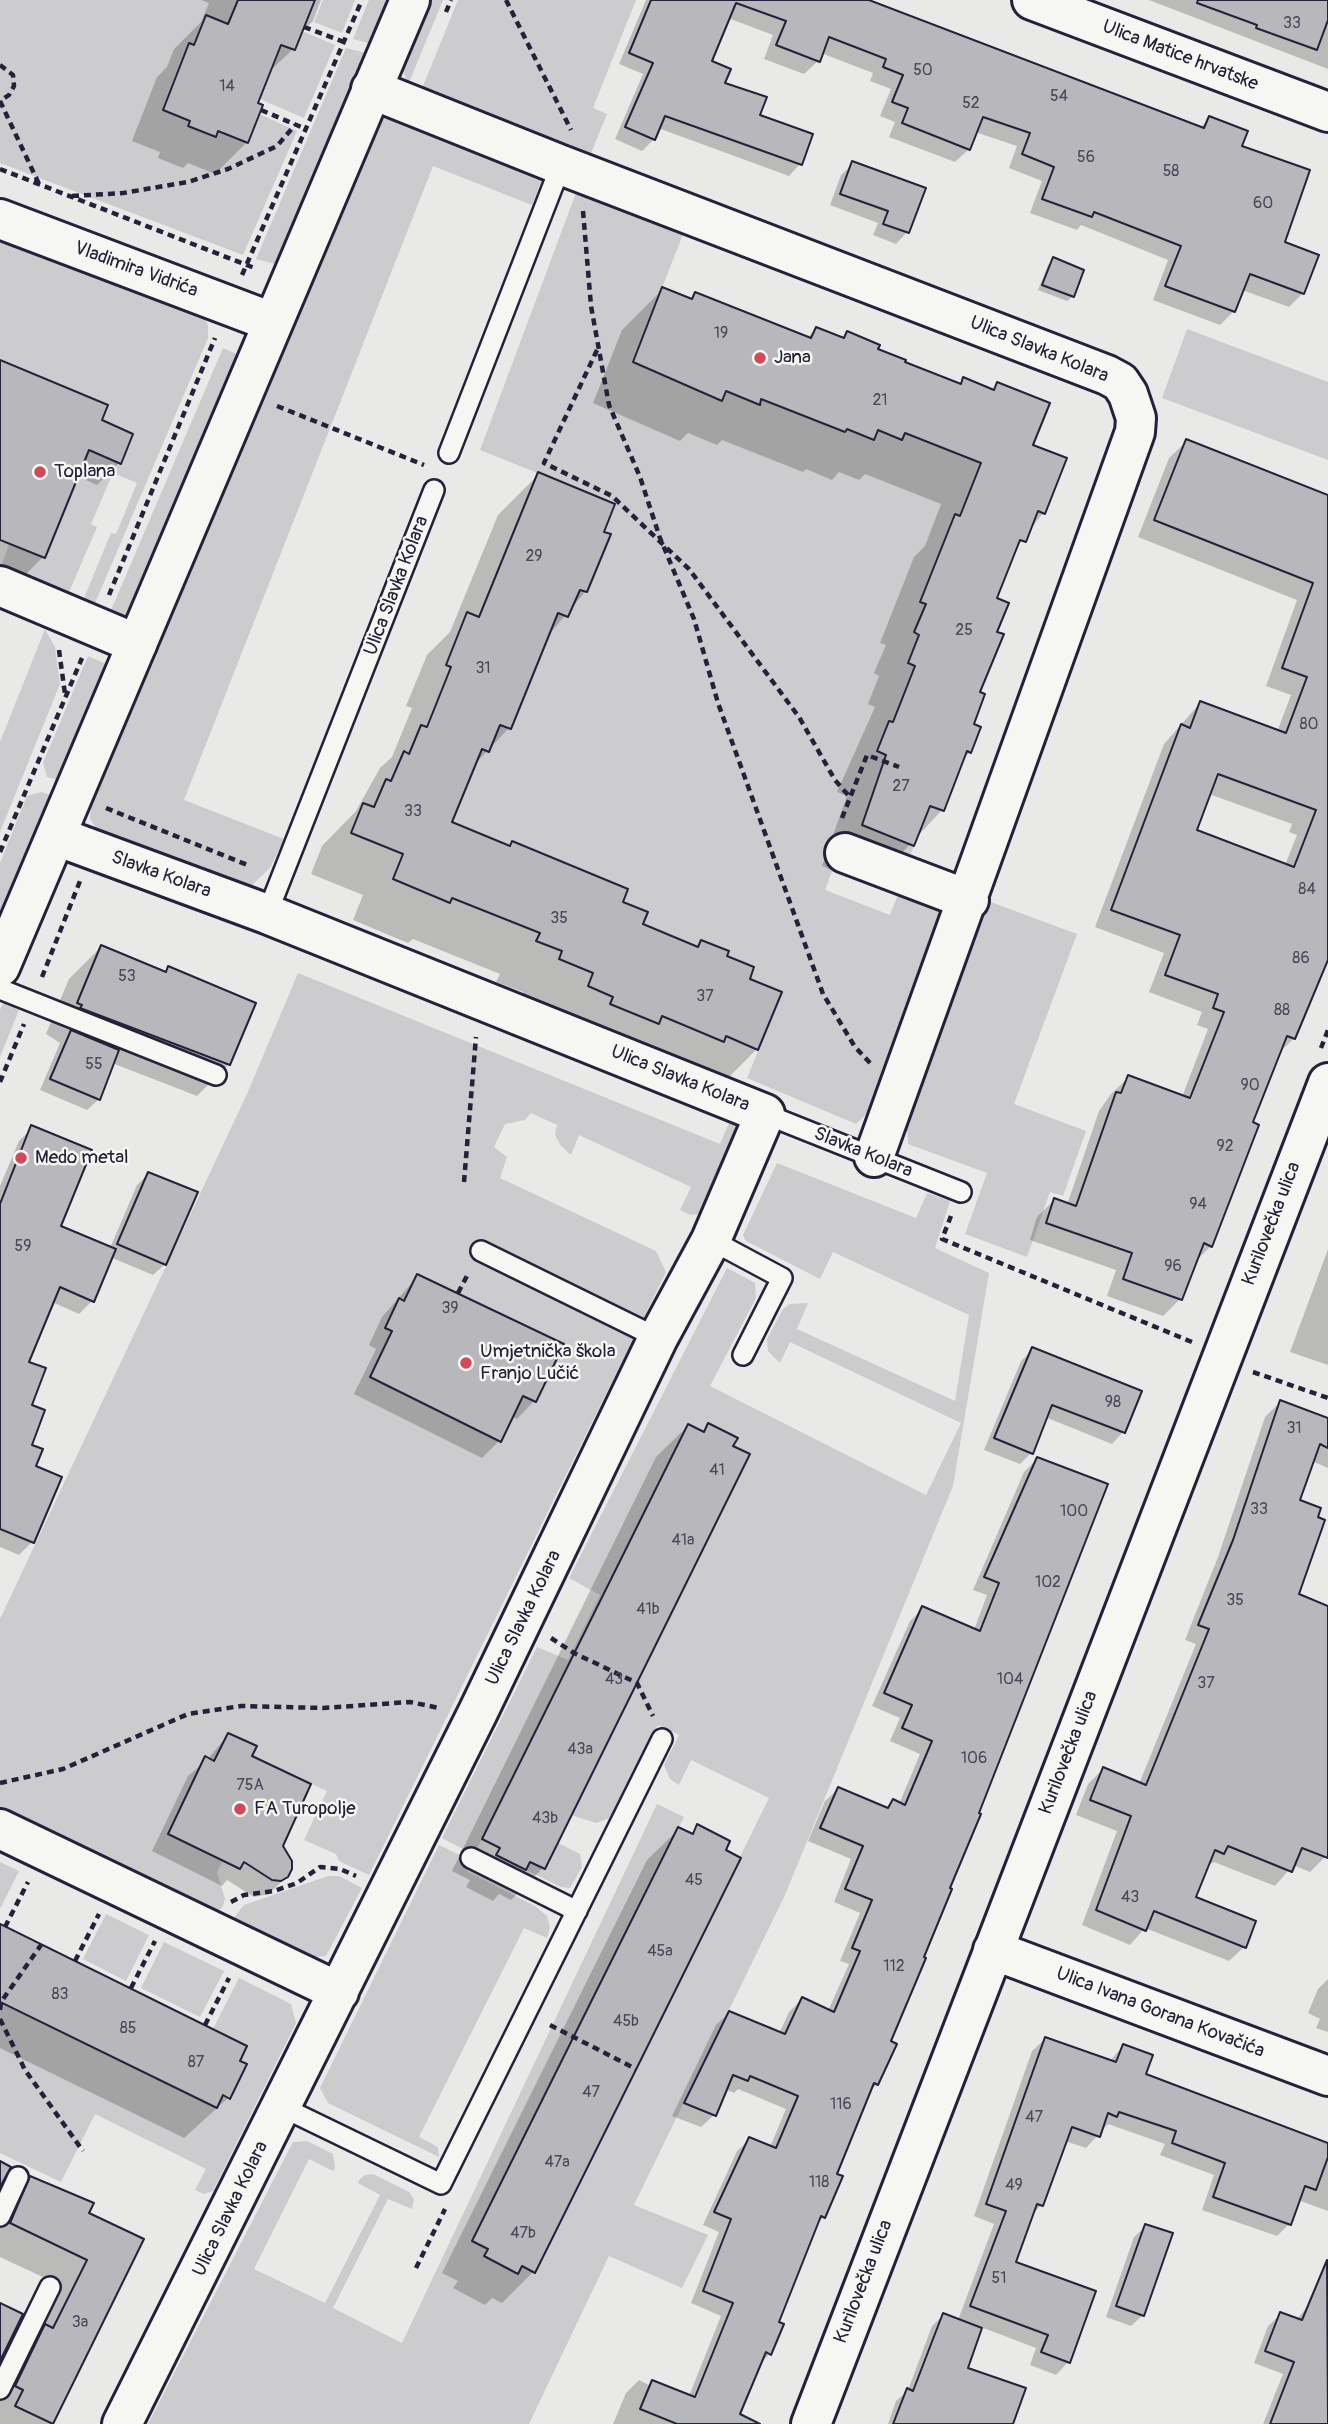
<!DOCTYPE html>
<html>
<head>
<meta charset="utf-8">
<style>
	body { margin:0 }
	canvas { display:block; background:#e9e9e7 }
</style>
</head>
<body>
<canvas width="1328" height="2424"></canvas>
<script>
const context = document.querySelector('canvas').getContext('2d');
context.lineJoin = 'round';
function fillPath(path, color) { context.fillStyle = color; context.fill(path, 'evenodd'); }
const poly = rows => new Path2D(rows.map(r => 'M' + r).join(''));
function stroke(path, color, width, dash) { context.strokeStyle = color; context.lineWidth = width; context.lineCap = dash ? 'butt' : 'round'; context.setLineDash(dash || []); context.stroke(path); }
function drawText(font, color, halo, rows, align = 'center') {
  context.font = font + ' Pangolin,sans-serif'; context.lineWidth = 5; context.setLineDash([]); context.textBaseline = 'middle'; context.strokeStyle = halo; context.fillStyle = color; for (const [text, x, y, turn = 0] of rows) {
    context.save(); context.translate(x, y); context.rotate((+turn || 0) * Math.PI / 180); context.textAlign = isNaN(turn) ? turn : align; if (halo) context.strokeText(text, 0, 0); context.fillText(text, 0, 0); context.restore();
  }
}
fillPath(poly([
	[0,0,238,0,228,24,205,16,194,45,188,44,163,109,190,121,189,126,216,137,218,131,248,143,259,114,297,131,243,255,0,163],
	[323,0,355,0,342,33,314,22],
	[369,0,389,0,371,44,353,39],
	[430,0,443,0,408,85,403,71,404,61],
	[458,0,636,0,593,108,607,114,588,161,419,96],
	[302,31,335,45,304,118,260,99,269,75,272,41],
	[346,48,366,53,275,264,256,259],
	[391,115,546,169,532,205,433,166,184,800,284,839,270,868,250,887,99,833,90,819,91,799,378,120],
	[580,182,687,224,633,362,681,381,701,371,694,389,722,400,726,391,759,404,761,399,845,432,847,429,877,430,901,440,905,433,967,457,996,450,960,516,954,515,920,601,943,611,920,618,914,632,919,635,908,663,920,668,893,722,889,721,877,751,902,760,881,768,875,784,914,846,908,861,845,837,825,890,890,915,901,887,953,907,880,1101,856,1124,747,1078,782,992,750,979,754,967,641,930,648,912,623,902,628,889,455,824,453,828,447,804,458,808,482,749,489,752,500,725,511,729,558,613,568,617,580,590,587,592,610,535,604,532,615,504,480,450],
	[0,237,196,315,206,320,208,326,208,338,93,608,82,603,111,533,116,534,137,483,113,473,91,524,97,527,67,597,0,570,9,544,45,558,108,405,0,360],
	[1187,329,1328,382,1328,460,1162,398],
	[223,348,239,355,124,622,109,615],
	[45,629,55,647,60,684,0,832,0,742],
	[88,656,106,664,58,780,47,777,43,763],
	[41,792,51,795,0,917,0,863,27,796],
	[980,898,1077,934,1014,1104,1086,1131,1063,1196,1050,1192,1027,1257,965,1234,987,1173,908,1144,906,1111],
	[298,973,720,1144,732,1116,742,1129,699,1214,690,1215,680,1210,691,1187,579,1135,571,1155,561,1146,555,1135,557,1125,531,1113,525,1120,505,1124,494,1147,507,1157,500,1178,656,1251,666,1272,369,1875,339,1861,336,1854,304,1840,327,1791,252,1756,256,1746,228,1733,214,1761,205,1757,168,1833,222,1862,217,1872,225,1899,222,1908,215,1912,0,1808,0,1619,247,1094],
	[4,1001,19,1010,0,1057,0,1010],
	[777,1163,916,1218,927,1193,950,1201,935,1248,989,1273,953,1486,785,1895,634,2205,708,2235,682,2288,609,2256,529,2424,148,2424,293,2142,307,2141,333,2154,335,2168,333,2171,309,2159,254,2269,325,2303,380,2195,358,2183,359,2180,365,2175,373,2174,409,2192,414,2200,412,2209,388,2199,333,2308,402,2343,657,1804,684,1817,472,2240,488,2249,484,2257,518,2274,522,2266,535,2272,769,1798,691,1760,679,1785,670,1779,664,1765,679,1735,658,1725,610,1818,596,1823,571,1815,750,1455,733,1446,737,1437,709,1424,704,1432,688,1424,474,1855,442,1838,537,1647,568,1660,600,1595,569,1578,727,1268,755,1283,756,1298,710,1386,926,1495,961,1423,790,1342,780,1363,768,1351,767,1339,783,1309,790,1304,808,1303,797,1329,955,1401,969,1315,833,1252,820,1279,746,1241,743,1235],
	[558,1843,580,1854,582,1867,570,1888,561,1887,526,1870,530,1862,545,1869],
	[439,1845,472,1861,467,1871,535,1906,547,1916,550,1927,547,1938,524,1928,419,2137,438,2147,439,2157,328,2103,320,2088],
	[0,1862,19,1871,0,1909],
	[328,1876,339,1876,362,1888,326,1956,304,1958,232,1920,244,1905],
	[106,1914,149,1935,126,1981,83,1959],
	[164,1942,224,1971,200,2017,141,1988],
	[239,1978,291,2004,296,2023,213,2191,204,2194,195,2190,206,2169,95,2114,61,2182,0,2153,0,2002,223,2095,247,2064,240,2061,247,2046,213,2029]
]), '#ccccce');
fillPath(poly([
	[201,0,321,0,313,21,299,35,293,49,267,74,247,142,215,174,188,163,183,168,158,158,160,152,132,141,157,77,167,67,174,49,201,22,209,3],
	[646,0,864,0,1200,128,1210,118,1240,147,1303,293,1289,307,1242,290,1234,311,1220,325,1153,300,1168,260,1081,225,1077,230,1030,213,1042,181,1009,168,1017,146,975,132,969,149,955,162,889,137,895,122,880,116,891,89,870,81,873,73,821,53,818,61,804,74,764,59,773,35,728,18,710,62,723,84,758,116,811,135,800,164,789,176,658,128,654,139,642,151,615,139,643,74,619,64],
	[1149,0,1328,0,1328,69],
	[853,164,907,232,896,244,873,235,878,223,830,205,841,175],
	[1053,259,1073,296,1067,301,1038,290,1048,265],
	[663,289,690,300,695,294,807,338,816,329,842,339,847,333,902,363,958,385,964,379,991,390,997,384,1031,446,1043,513,1013,552,995,599,995,633,971,725,979,728,970,752,962,760,942,810,871,886,822,866,847,796,837,792,875,707,868,704,879,676,874,673,886,645,880,643,914,557,925,546,941,504,865,474,859,480,839,472,832,480,806,469,803,472,722,440,717,445,688,433,680,441,593,403,622,330],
	[0,362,99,421,119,463,97,485,77,476,43,557,21,579,0,571],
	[1187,441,1328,497,1328,950,1294,1038,1278,1054,1250,1123,1211,1246,1195,1262,1180,1299,1163,1316,1107,1296,1116,1270,1030,1240,1037,1217,1054,1200,1067,1205,1099,1111,1111,1094,1129,1077,1182,1097,1208,1029,1197,1025,1202,1012,1149,992,1164,953,1095,927,1164,744,1200,703,1277,732,1291,695,1266,686,1297,600,1138,537,1169,458],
	[1209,794,1292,824,1289,832,1297,835,1285,865,1195,831],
	[539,474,601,533,585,592,547,637,509,728,474,765,450,823,509,847,513,843,620,902,641,925,696,948,701,942,725,957,747,980,757,1049,716,1090,519,1000,523,992,496,982,500,974,413,939,408,943,353,920,363,895,311,874,322,846,356,811,380,768,392,757,412,708,406,706,427,655,450,632,498,515],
	[101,947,164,973,169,968,229,1064,197,1096,112,1063,99,1099,87,1110,40,1090,60,1043,46,1034,69,979],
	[32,1128,59,1227,110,1248,137,1185,148,1174,165,1264,153,1275,110,1257,92,1301,79,1314,52,1302,27,1363,32,1542,19,1555,0,1547,0,1186,19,1141],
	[1328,1249,1328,1365,1290,1352],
	[418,1276,561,1345,534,1401,517,1419,511,1416,499,1441,482,1458,354,1394,376,1349,369,1345,382,1317],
	[1033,1349,1123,1432,1112,1444,1045,1417,1031,1453,1020,1464,984,1450,1021,1361],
	[1280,1402,1328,1420,1328,1468,1312,1461,1297,1502,1297,1595,1328,1608,1328,1849,1325,1857,1310,1872,1293,1865,1275,1886,1214,1862,1206,1867,1194,1898,1244,1947,1229,1961,1145,1928,1130,1945,1082,1925,1117,1831,1076,1815,1088,1784,1103,1769,1139,1784,1196,1644,1185,1640,1218,1557,1265,1417],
	[688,1426,702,1432,709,1426,731,1447,748,1455,543,1868,511,1900,499,1894,493,1901,466,1887,470,1880,452,1871,656,1457],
	[1037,1459,877,2084,869,2092,835,2175,824,2217,816,2224,777,2323,770,2354,758,2365,736,2418,740,2424,613,2424,626,2393,639,2380,649,2385,652,2382,689,2396,721,2316,691,2303,719,2232,703,2225,737,2151,750,2139,770,2147,786,2109,738,2089,734,2093,725,2089,714,2115,701,2127,672,2116,716,2025,729,2013,779,2034,789,2012,802,1999,828,2011,849,1964,840,1961,860,1913,834,1902,851,1859,808,1841,825,1801,838,1789,885,1809,893,1801,899,1804,920,1754,890,1741,900,1718,872,1706,910,1621,923,1608,974,1630,987,1595,973,1590,1024,1472],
	[228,1735,281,1846,287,1876,269,1894,254,1897,227,1880,222,1886,152,1851,188,1776,207,1760],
	[698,1827,533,2272,502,2303,492,2298,485,2305,453,2288,458,2281,442,2273,647,1860,679,1829,690,1834],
	[0,1926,237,2061,228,2098,184,2138,0,2048],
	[1328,1979,1328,2032,1316,2028,1320,2019,1308,2013,1318,1989],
	[1045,2039,1109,2062,1123,2046,1144,2075,1328,2146,1328,2211,1298,2200,1289,2224,1277,2236,1202,2210,1214,2175,1160,2155,1165,2144,1108,2124,1086,2148,1065,2141,1041,2205,1031,2216,1013,2263,1068,2362,1056,2375,1030,2365,1036,2348,981,2327,965,2369,1011,2424,888,2424,896,2401,908,2390,932,2326,943,2315,958,2320,994,2224,974,2216,1032,2051],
	[31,2178,87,2214,142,2240,51,2424,0,2424,0,2392,19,2353,39,2333,62,2286,0,2257,0,2214,4,2204],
	[1146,2226,1143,2315,1131,2326,1106,2317,1134,2237],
	[1310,2304,1328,2311,1328,2424,1263,2424,1283,2374,1254,2363,1268,2326,1281,2314,1296,2320]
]), '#0003');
const building = poly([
	[238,0,315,0,295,50,281,45,258,103,263,105,248,143,218,131,216,137,188,126,190,121,163,110,189,43,194,45,206,15,228,24,238,0],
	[651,0,869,0,1204,128,1209,116,1248,131,1242,146,1310,170,1285,242,1319,255,1304,294,1250,274,1235,312,1165,286,1181,246,1094,212,1092,217,1042,199,1054,167,1022,154,1030,133,983,117,970,150,902,123,908,108,892,102,903,75,883,67,886,59,829,37,820,62,776,45,786,21,736,3,712,61,731,69,725,83,767,97,760,115,813,134,802,165,665,116,655,140,625,127,653,63,629,53,651,0],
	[1198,0,1328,0,1328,20,1317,50,1256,28,1257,25,1197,3,1198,0],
	[852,161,926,188,909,233,883,224,888,211,840,194,852,161],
	[1053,257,1084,270,1074,297,1042,285,1053,257],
	[662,287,692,299,695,292,811,338,816,327,844,338,847,331,880,345,878,349,906,360,905,362,961,384,963,377,994,390,997,382,1050,403,1033,445,1067,458,1045,514,1038,511,1026,542,1020,540,997,598,1009,603,997,632,1004,634,980,692,985,694,974,724,981,727,971,753,967,751,944,811,930,806,914,846,862,825,886,755,877,751,889,721,893,722,915,666,908,663,919,635,914,632,926,604,920,602,955,514,960,516,981,463,905,433,902,440,878,430,874,440,847,429,845,432,761,399,760,405,726,391,722,401,633,362,662,287],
	[0,360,108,405,102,420,133,434,121,464,89,450,45,558,0,540,0,360],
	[1186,439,1328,495,1328,960,1295,1039,1287,1036,1253,1122,1259,1125,1212,1247,1204,1243,1182,1300,1123,1279,1132,1253,1046,1223,1054,1198,1076,1206,1116,1092,1121,1093,1128,1075,1190,1098,1224,1012,1213,1008,1218,994,1165,975,1180,935,1111,910,1181,724,1190,728,1200,701,1286,733,1307,677,1282,668,1313,583,1154,520,1186,439],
	[1218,774,1316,810,1294,867,1197,830,1218,774],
	[538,472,615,504,604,532,611,534,587,592,580,590,568,617,558,613,511,729,500,725,489,752,482,749,452,822,510,846,512,841,628,889,623,902,648,912,643,924,698,947,701,940,729,951,727,956,754,967,750,979,782,992,758,1050,726,1036,724,1042,662,1016,659,1024,610,1004,613,997,588,986,593,973,559,959,562,951,536,941,540,933,452,898,450,903,393,879,403,854,351,833,363,803,374,807,386,779,391,781,404,751,409,754,421,725,427,727,451,667,446,665,467,612,479,617,538,472],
	[101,945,166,972,168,966,256,1003,230,1065,80,1008,82,1005,77,1003,101,945],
	[71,1030,119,1050,100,1100,50,1079,71,1030],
	[31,1125,92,1150,61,1226,116,1249,94,1302,60,1287,29,1362,46,1368,32,1405,45,1410,32,1445,43,1449,36,1466,62,1477,34,1543,0,1529,0,1204,31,1125],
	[148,1172,198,1192,166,1265,117,1244,148,1172],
	[417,1274,564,1344,536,1402,523,1396,501,1442,370,1377,392,1331,385,1328,399,1298,404,1301,417,1274],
	[1032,1347,1142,1391,1125,1433,1052,1405,1033,1454,994,1438,1032,1347],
	[1280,1400,1328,1418,1328,1448,1320,1444,1300,1500,1321,1508,1318,1517,1325,1520,1299,1594,1328,1606,1328,1858,1302,1848,1292,1872,1228,1846,1224,1854,1215,1850,1196,1897,1256,1921,1246,1948,1154,1911,1146,1931,1096,1910,1131,1816,1090,1800,1103,1767,1146,1785,1209,1629,1198,1625,1233,1540,1280,1400],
	[708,1423,738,1438,733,1446,750,1454,545,1869,530,1862,526,1870,496,1855,500,1848,482,1839,688,1424,704,1432,708,1423],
	[1037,1457,1108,1484,979,1813,981,1814,950,1888,952,1889,924,1957,926,1958,891,2041,897,2044,878,2085,874,2083,837,2174,843,2176,825,2218,821,2216,779,2322,784,2324,771,2355,766,2352,740,2414,760,2424,677,2424,640,2409,652,2380,695,2397,733,2303,703,2291,731,2219,714,2212,749,2137,776,2148,798,2096,750,2076,748,2081,733,2075,716,2116,684,2103,729,2011,785,2034,802,1997,834,2012,860,1951,852,1948,872,1900,845,1889,863,1846,820,1828,838,1787,888,1808,893,1799,905,1805,932,1741,902,1728,912,1705,884,1693,922,1606,980,1631,999,1583,984,1577,1037,1457],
	[228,1733,257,1746,252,1756,311,1784,283,1846,292,1861,292,1869,288,1877,281,1881,272,1880,244,1862,240,1869,168,1834,205,1756,214,1761,228,1733],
	[697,1824,730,1841,726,1850,741,1858,535,2273,522,2266,518,2274,484,2256,488,2249,472,2241,678,1827,693,1834,697,1824],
	[0,1924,247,2046,240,2061,247,2064,230,2099,223,2095,217,2108,0,2002,0,1924],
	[1045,2037,1116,2062,1123,2044,1153,2055,1146,2074,1328,2143,1328,2157,1316,2190,1305,2186,1291,2225,1213,2197,1225,2163,1172,2143,1176,2131,1119,2112,1117,2117,1108,2113,1100,2137,1072,2127,1043,2206,1037,2204,1016,2262,1096,2291,1070,2363,1041,2352,1048,2335,970,2306,1006,2211,986,2204,1045,2037],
	[0,2161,11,2167,0,2187,0,2161],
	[30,2176,94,2203,89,2213,144,2239,53,2424,15,2406,23,2390,15,2386,45,2324,53,2328,87,2260,10,2223,30,2176],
	[1145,2224,1173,2233,1144,2316,1116,2306,1145,2224],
	[1327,2260,1328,2424,1270,2424,1294,2362,1265,2351,1280,2312,1302,2320,1327,2260],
	[0,2303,23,2314,0,2361,0,2303],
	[943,2313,982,2328,968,2368,1026,2388,1013,2424,893,2424,907,2388,913,2391,943,2313]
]);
fillPath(building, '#b8b8bc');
stroke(building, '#22223b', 2);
const service = poly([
	[449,453,561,165],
	[267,914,434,490],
	[0,989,216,1075],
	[765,1114,961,1192],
	[711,1240,782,1278,743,1355],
	[481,1251,658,1338],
	[471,1858,577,1911],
	[282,2107,441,2184,662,1739],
	[0,2216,18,2177],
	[0,2389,50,2287]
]);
const minor = poly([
	[371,89,561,165,1107,375,1120,382,1128,394,1136,418,1135,432,874,1157],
	[0,219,272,322],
	[0,586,137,644],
	[56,836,267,914,765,1114,711,1240,658,1338,478,1712,122,2424],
	[845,853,969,900],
	[0,1829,339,1992],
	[993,1950,1328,2076],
	[811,2424,1328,1083]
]);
const secondary = poly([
	[1032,0,1328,112],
	[0,967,410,0]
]);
stroke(service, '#22223b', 24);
stroke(minor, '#22223b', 44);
stroke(secondary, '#22223b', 44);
stroke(poly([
	[506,0,571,130],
	[446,12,451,0],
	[304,27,344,42],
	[0,65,13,75,14,86,9,95,0,101],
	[0,101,39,184],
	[261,110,306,129],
	[0,169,257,269],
	[72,196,123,193,188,182,228,169,277,146,295,125],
	[583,211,591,306,609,405,640,477,660,538,694,619,718,703,823,994,855,1047,871,1064],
	[242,275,362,0],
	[597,350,544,463,612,496,689,569,799,717,835,780,850,797],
	[277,406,424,465],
	[109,595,215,338],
	[59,650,65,694],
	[106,808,250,866],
	[842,818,867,755,899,767],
	[0,852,82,658],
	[42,977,80,881],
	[1321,1048,1328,1030],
	[0,1082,24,1024],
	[464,1182,476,1037],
	[951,1216,942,1239,1192,1342],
	[458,1293,469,1272],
	[1253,1372,1328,1398],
	[551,1638,574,1653,637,1683,653,1716],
	[0,1783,63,1769,188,1714,241,1706,323,1708,410,1702,439,1708],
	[231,1902,244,1895,274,1891,297,1883,320,1867,340,1869,356,1876],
	[5,1927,28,1882],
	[75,1961,99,1914],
	[131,1988,155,1941],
	[0,2010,1,2002,41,1945],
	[0,2019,25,2070,83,2151],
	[205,2025,229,1978],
	[550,2025,636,2069],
	[416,2268,445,2209]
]), '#22223b', 4.5, [7, 5]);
stroke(service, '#f6f6f2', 19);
stroke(minor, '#f6f6f2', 38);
stroke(secondary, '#f6f6f2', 38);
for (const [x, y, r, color] of [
	[760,358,7,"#d1495b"],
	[40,472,7,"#d1495b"],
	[21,1158,7,"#d1495b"],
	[466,1363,7,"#d1495b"],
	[240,1809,7,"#d1495b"]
]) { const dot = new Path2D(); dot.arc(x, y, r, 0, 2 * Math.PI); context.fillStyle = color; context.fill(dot); stroke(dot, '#f6f6f2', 2.5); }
drawText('16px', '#48485b', null, [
	["33",1292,24],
	["50",923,71],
	["14",227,87],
	["54",1059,97],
	["52",971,104],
	["56",1086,158],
	["58",1171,172],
	["60",1263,204],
	["19",721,334],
	["21",880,401],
	["29",534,557],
	["25",964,631],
	["31",483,669],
	["80",1309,725],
	["27",901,787],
	["33",413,812],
	["84",1307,890],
	["35",559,919],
	["86",1301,959],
	["53",127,977],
	["37",705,997],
	["88",1282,1011],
	["55",94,1065],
	["90",1250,1086],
	["92",1225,1147],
	["94",1198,1205],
	["59",23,1247],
	["96",1173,1267],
	["39",450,1309],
	["98",1113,1403],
	["31",1294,1429],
	["41",717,1471],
	["33",1259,1510],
	["100",1074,1512],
	["41a",683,1541],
	["102",1048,1583],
	["35",1235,1601],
	["41b",648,1610],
	["43",614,1680],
	["104",1010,1680],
	["37",1206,1684],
	["43a",580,1750],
	["106",974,1759],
	["75A",250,1786],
	["43b",545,1819],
	["45",694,1881],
	["43",1130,1898],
	["45a",660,1952],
	["112",894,1967],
	["83",60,1995],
	["45b",626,2022],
	["85",128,2029],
	["87",196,2063],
	["47",591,2093],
	["116",841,2105],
	["47",1034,2118],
	["47a",557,2163],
	["118",819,2183],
	["49",1014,2186],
	["47b",523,2234],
	["51",999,2279],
	["3a",80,2323]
]);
drawText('19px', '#22223b', '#f6f6f2', [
	["Ulica Matice hrvatske",1180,56,21],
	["Vladimira Vidrića",136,270,20],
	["Ulica Slavka Kolara",1039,350,22],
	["Ulica Slavka Kolara",397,586,-69],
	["Slavka Kolara",161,875,20],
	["Ulica Slavka Kolara",680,1079,22],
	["Slavka Kolara",863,1153,22],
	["Kurilovečka ulica",1272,1224,-69],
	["Ulica Slavka Kolara",524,1618,-64],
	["Kurilovečka ulica",1069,1753,-69],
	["Ulica Ivana Gorana Kovačića",1160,2013,21],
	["Ulica Slavka Kolara",231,2209,-64],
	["Kurilovečka ulica",864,2282,-69]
]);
drawText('19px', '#22223b', '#f6f6f2', [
	["Jana",774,358],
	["Toplana",54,472],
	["Medo metal",35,1158],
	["Umjetnička škola",480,1352],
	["Franjo Lučić",480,1374],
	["FA Turopolje",254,1809]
], 'left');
</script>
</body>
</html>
